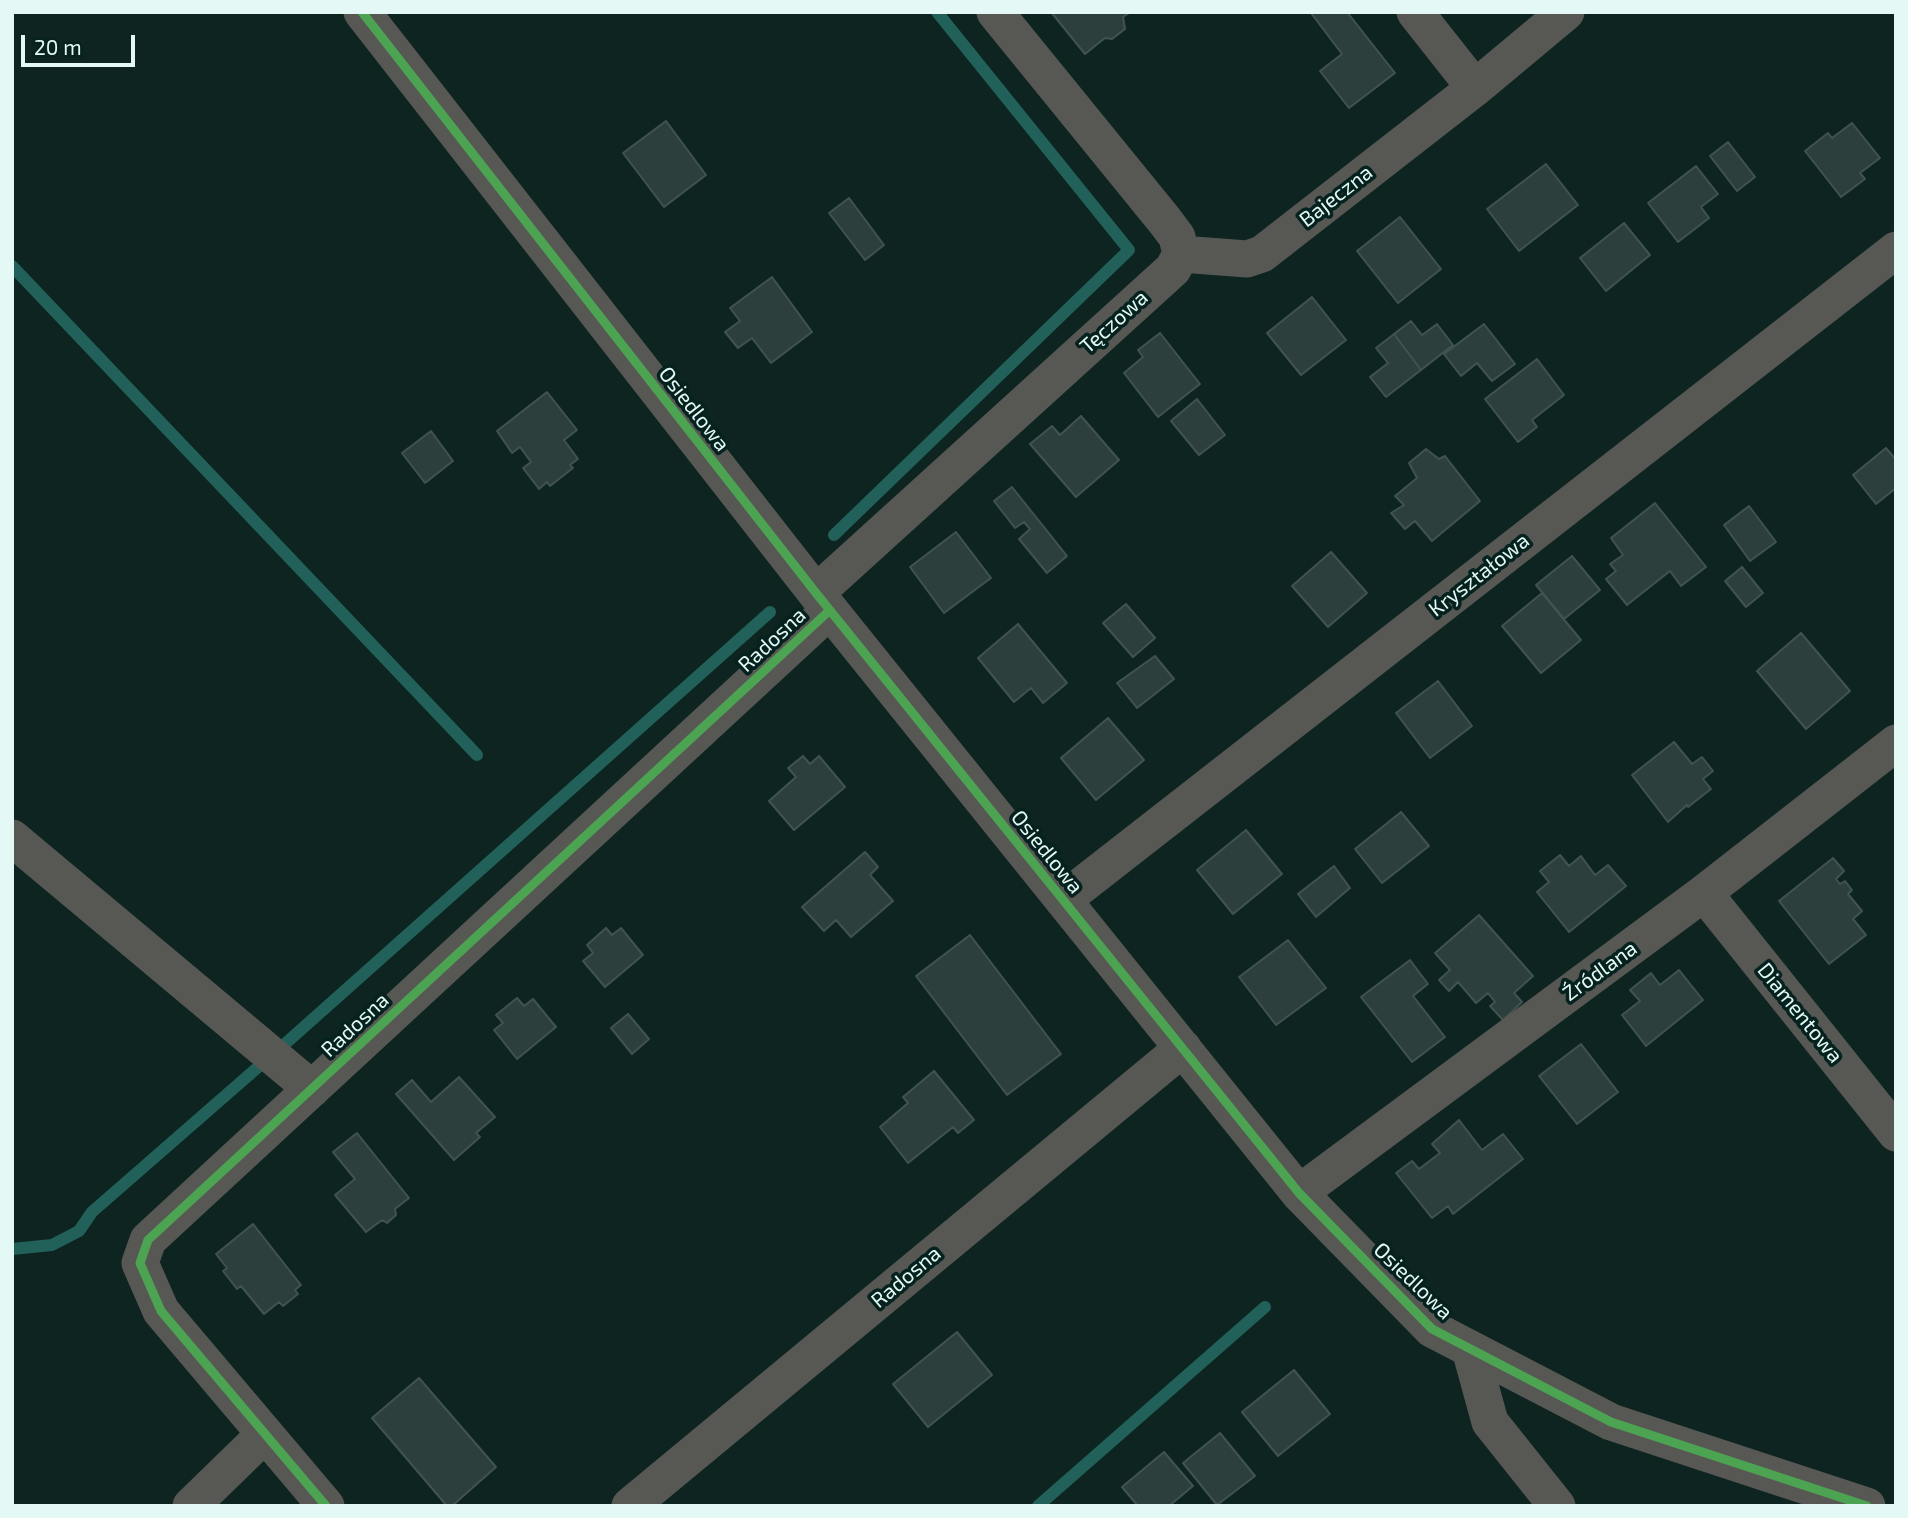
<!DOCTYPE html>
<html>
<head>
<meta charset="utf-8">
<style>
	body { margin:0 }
	#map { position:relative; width:1908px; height:1518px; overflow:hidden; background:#0d2421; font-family:"Exo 2",sans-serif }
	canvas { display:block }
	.frame { position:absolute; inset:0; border:14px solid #e4f9f5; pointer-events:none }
	.scale { position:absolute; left:21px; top:35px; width:114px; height:32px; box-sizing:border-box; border:4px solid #e4f9f5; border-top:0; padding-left:9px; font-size:21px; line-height:24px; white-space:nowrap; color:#e4f9f5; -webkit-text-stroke:5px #05221f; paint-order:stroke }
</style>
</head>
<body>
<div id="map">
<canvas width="1908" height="1518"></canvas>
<div class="frame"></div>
<div class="scale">20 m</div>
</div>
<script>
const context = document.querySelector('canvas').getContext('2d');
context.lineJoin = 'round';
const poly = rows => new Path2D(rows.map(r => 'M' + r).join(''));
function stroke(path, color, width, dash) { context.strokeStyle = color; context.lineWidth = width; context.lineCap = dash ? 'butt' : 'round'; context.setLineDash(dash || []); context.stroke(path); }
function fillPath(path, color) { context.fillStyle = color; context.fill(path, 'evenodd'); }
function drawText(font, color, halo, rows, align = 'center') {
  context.font = font + ' "Exo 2",sans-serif'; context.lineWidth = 7; context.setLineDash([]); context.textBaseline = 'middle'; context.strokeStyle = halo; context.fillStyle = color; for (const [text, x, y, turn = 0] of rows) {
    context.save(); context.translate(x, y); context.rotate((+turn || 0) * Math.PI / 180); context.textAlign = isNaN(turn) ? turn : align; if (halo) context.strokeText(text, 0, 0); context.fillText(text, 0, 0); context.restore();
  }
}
stroke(poly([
	[12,266,477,755],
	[834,535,1129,250,937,12],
	[286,1043,770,612],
	[12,1249,52,1245,79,1231,92,1212,257,1068],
	[1038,1506,1265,1307]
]), '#226159', 12);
const building = poly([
	[1051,12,1128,12,1129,13,1123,17,1125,29,1112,39,1105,38,1085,54,1051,12],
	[1347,12,1395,73,1349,108,1320,71,1342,54,1311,13,1347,12],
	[666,121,706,175,664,207,623,153,666,121],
	[1852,123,1880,158,1860,173,1865,179,1841,197,1805,151,1828,133,1832,138,1852,123],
	[1728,142,1755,177,1737,191,1710,156,1728,142],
	[1546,164,1578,205,1519,251,1487,209,1546,164],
	[1696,166,1718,194,1701,207,1709,218,1678,242,1648,203,1696,166],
	[849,198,884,245,865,260,829,213,849,198],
	[1400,217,1441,269,1398,303,1357,251,1400,217],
	[1624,223,1650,255,1606,291,1580,258,1624,223],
	[772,277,812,332,771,363,752,338,738,348,725,332,740,321,730,308,772,277],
	[1312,297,1346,340,1301,375,1267,333,1312,297],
	[1411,321,1422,335,1437,324,1453,345,1421,370,1394,334,1411,321],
	[1484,324,1515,364,1492,381,1477,363,1461,376,1444,354,1484,324],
	[1160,333,1200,384,1158,417,1124,373,1143,357,1138,350,1160,333],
	[1394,334,1421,370,1386,397,1370,377,1388,363,1376,348,1394,334],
	[1537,359,1564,395,1532,420,1537,427,1518,442,1485,399,1537,359],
	[547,392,577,430,564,440,578,459,570,465,573,468,550,486,547,482,539,489,523,468,531,462,520,447,512,453,497,431,547,392],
	[1197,399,1225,435,1199,455,1171,421,1197,399],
	[1081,416,1119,460,1076,497,1030,444,1052,426,1060,435,1081,416],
	[431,431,453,461,425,483,402,453,431,431],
	[1886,448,1896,460,1896,488,1876,504,1853,475,1886,448],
	[1426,449,1439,459,1445,456,1480,501,1432,541,1415,521,1405,529,1391,513,1404,505,1395,496,1417,478,1409,463,1426,449],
	[1012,487,1067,556,1047,573,1019,539,1030,529,1024,522,1015,528,994,501,1012,487],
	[1655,503,1706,567,1681,586,1670,571,1627,605,1606,579,1616,571,1610,564,1623,555,1611,538,1655,503],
	[1749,506,1776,542,1750,561,1724,525,1749,506],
	[956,532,991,578,944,613,910,567,956,532],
	[1331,552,1367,593,1328,627,1292,586,1331,552],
	[1572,556,1600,590,1564,619,1536,585,1572,556],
	[1742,567,1763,593,1746,607,1725,581,1742,567],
	[1542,593,1581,640,1541,673,1502,626,1542,593],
	[1126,604,1155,638,1133,657,1103,623,1126,604],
	[1018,624,1067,683,1043,703,1031,688,1014,702,978,658,1018,624],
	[1801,633,1850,691,1806,729,1757,671,1801,633],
	[1155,656,1174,679,1137,708,1117,683,1155,656],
	[1438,681,1472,726,1430,758,1396,713,1438,681],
	[1108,718,1144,760,1096,800,1061,758,1108,718],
	[1674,742,1692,764,1702,757,1713,771,1703,779,1711,789,1688,807,1687,805,1668,822,1632,775,1674,742],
	[803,756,810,764,819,756,845,787,794,830,769,801,796,777,788,768,803,756],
	[1401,812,1429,846,1382,883,1355,849,1401,812],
	[1246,830,1282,874,1233,914,1197,870,1246,830],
	[865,852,878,867,870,875,893,901,851,937,836,920,824,931,802,907,865,852],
	[1560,855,1569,866,1581,856,1595,875,1608,865,1626,886,1569,932,1537,892,1549,882,1540,871,1560,855],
	[1833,858,1844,871,1836,879,1840,884,1845,881,1852,890,1848,894,1862,911,1853,919,1866,935,1829,964,1779,901,1833,858],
	[1334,866,1350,888,1316,917,1298,894,1334,866],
	[1479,915,1533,976,1514,993,1522,1002,1503,1020,1490,1006,1495,1002,1488,993,1476,1003,1458,982,1449,991,1439,980,1450,970,1435,953,1479,915],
	[606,928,612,935,621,928,643,955,605,987,583,961,593,953,587,945,606,928],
	[970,935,1061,1054,1007,1095,916,976,970,935],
	[1288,940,1326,988,1276,1025,1239,977,1288,940],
	[1410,960,1428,984,1413,996,1445,1037,1412,1062,1361,997,1410,960],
	[1679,970,1703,1000,1646,1046,1622,1015,1640,1001,1630,990,1651,973,1660,985,1679,970],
	[517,998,524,1006,533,999,556,1027,517,1059,494,1030,503,1023,496,1015,517,998],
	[628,1014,649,1039,632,1054,611,1028,628,1014],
	[1581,1044,1618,1092,1577,1124,1539,1076,1581,1044],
	[934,1071,974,1120,958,1133,953,1127,908,1163,880,1127,908,1103,903,1097,934,1071],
	[459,1077,495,1117,476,1133,480,1137,454,1160,396,1094,412,1080,431,1102,459,1077],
	[1459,1120,1482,1150,1503,1134,1523,1159,1453,1214,1448,1206,1432,1218,1396,1173,1412,1161,1419,1169,1440,1153,1432,1144,1459,1120],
	[357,1133,409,1198,395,1209,396,1215,387,1223,382,1220,366,1232,335,1195,355,1179,333,1152,357,1133],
	[253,1224,301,1285,295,1290,298,1294,283,1306,279,1302,264,1314,241,1286,237,1289,223,1271,227,1268,216,1254,253,1224],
	[957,1332,992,1375,928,1427,893,1384,957,1332],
	[1294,1370,1330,1414,1278,1456,1242,1412,1294,1370],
	[419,1378,496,1467,452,1506,447,1506,372,1418,419,1378],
	[1220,1433,1255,1476,1217,1505,1183,1463,1220,1433],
	[1164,1452,1193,1486,1169,1506,1138,1506,1122,1487,1164,1452]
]);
fillPath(building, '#2d3f3d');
stroke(building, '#415350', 2);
stroke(poly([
	[362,12,816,593,1299,1193,1432,1329,1611,1422,1867,1506],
	[1415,12,1475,88],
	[1181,254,1247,259,1262,254,1475,88,1566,12],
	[816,593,1173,269,1181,254,1177,237,1165,221,995,12],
	[12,838,312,1089],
	[1704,893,1896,1133],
	[1063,900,1896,250],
	[1299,1193,1704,893,1896,743],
	[1470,1349,1490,1422,1557,1506],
	[191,1506,265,1434],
	[326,1506,161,1311,140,1263,148,1240,830,610],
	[630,1506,1183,1048]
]), '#575754', 37);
stroke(poly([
	[362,12,816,593,1299,1193,1432,1329,1611,1422,1867,1506],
	[326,1506,161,1311,140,1263,148,1240,830,610]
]), '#4ca352', 9);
drawText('21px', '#e4f9f5', '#05221f', [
	["Bajeczna",1336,196,-38],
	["Tęczowa",1114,322,-42],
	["Osiedlowa",694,409,52],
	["Kryształowa",1479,575,-38],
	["Radosna",772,640,-43],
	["Osiedlowa",1047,852,51],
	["Źródlana",1600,971,-36],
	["Diamentowa",1800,1013,51],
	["Radosna",355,1025,-43],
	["Radosna",906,1277,-40],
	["Osiedlowa",1413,1281,44]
]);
</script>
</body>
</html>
